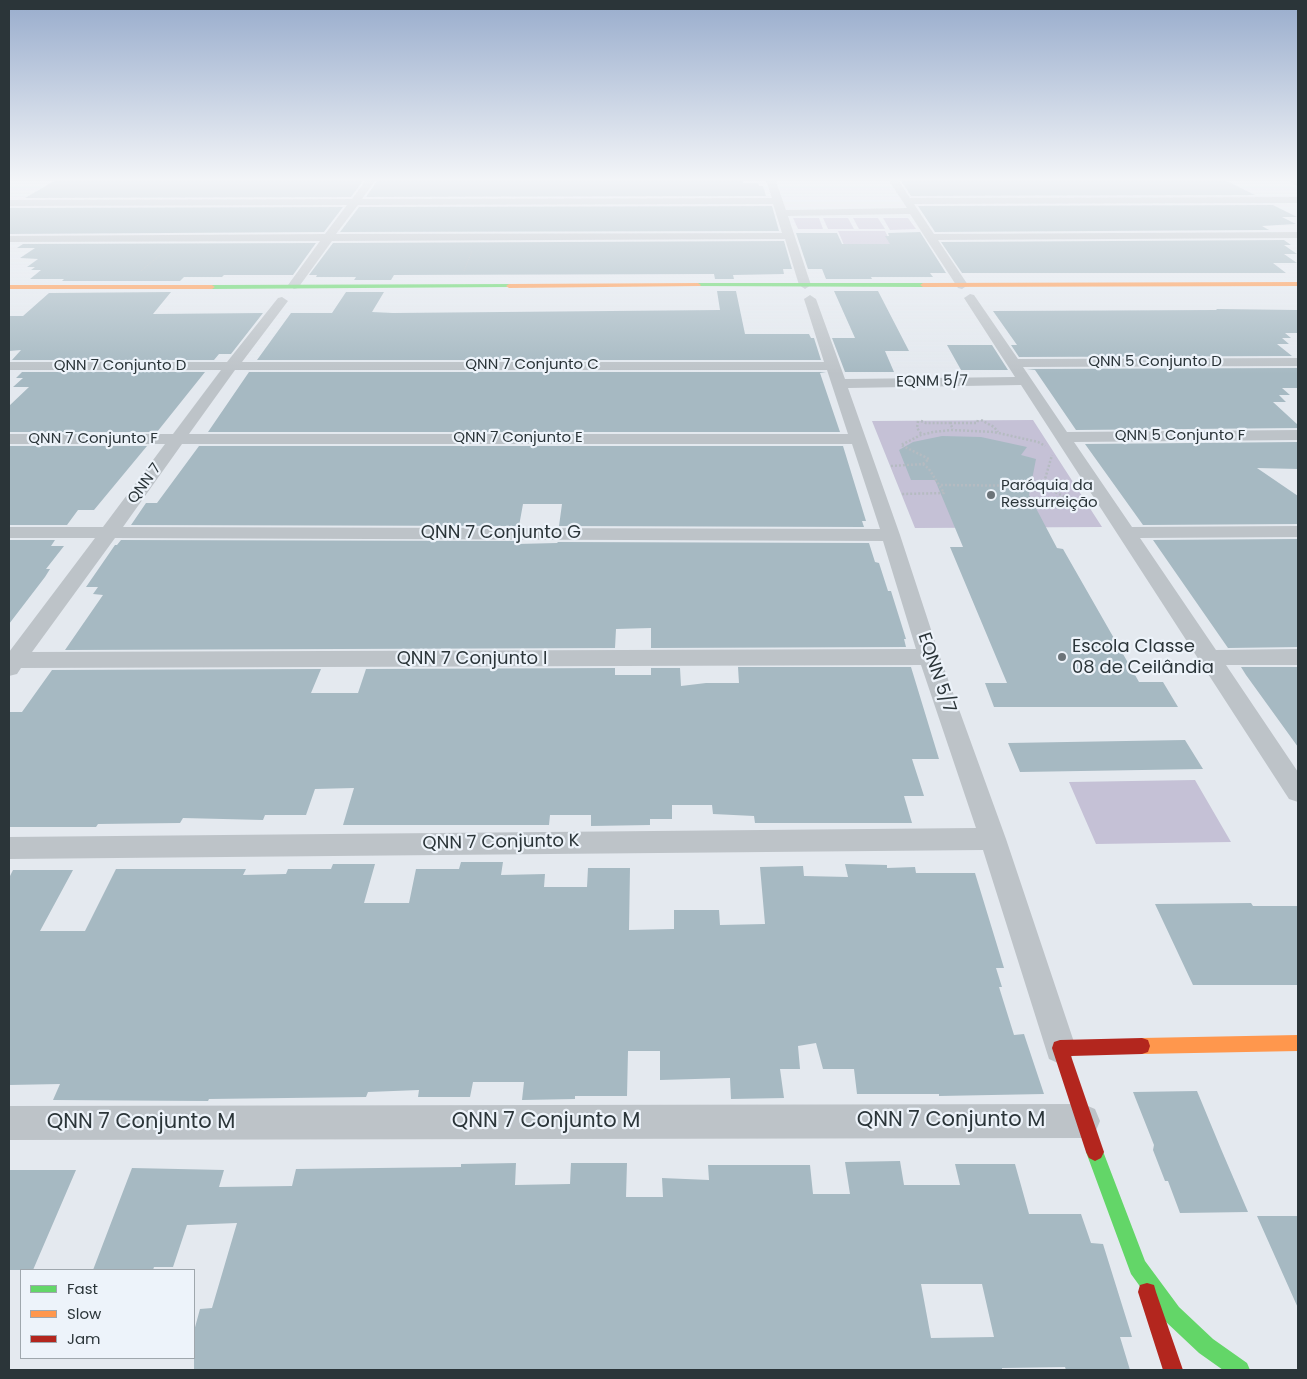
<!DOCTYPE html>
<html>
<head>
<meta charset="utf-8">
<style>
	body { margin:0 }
	#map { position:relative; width:1307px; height:1379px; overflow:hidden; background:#e4e9ef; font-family:Poppins,sans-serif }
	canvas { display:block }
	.frame { position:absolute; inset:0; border:10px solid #2b3539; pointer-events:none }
	.legend { position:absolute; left:20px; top:1269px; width:175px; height:90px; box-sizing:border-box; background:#edf3fa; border:1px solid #9fa7ad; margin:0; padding:6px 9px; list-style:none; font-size:15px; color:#2b3539 }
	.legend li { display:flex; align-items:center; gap:10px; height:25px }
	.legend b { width:25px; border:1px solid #9fa7ad }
</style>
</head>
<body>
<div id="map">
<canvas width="1307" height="1379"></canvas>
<div class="frame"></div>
<ul class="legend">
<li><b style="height:6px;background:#63d668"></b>Fast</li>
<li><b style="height:6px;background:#ff974d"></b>Slow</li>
<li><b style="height:6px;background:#b3261e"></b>Jam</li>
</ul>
</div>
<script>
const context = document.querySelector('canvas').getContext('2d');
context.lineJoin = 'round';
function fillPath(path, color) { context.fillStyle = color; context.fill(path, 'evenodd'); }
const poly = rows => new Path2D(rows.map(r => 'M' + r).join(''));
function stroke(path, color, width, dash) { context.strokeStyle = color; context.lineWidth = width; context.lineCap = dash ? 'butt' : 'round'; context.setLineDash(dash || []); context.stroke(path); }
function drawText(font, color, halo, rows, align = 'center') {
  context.font = font + ' Poppins,sans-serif'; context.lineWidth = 4.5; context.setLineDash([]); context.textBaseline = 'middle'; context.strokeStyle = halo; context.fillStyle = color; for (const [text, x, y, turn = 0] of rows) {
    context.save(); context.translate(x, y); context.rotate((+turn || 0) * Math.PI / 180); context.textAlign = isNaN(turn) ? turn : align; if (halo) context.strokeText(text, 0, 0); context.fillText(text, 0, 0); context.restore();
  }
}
fillPath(poly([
	[793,218,819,218,823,229,798,229],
	[823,218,848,218,854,229,828,229],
	[853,218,878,218,885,229,859,229],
	[883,218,908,218,916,229,890,230],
	[838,231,885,231,892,245,844,245],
	[1033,420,1102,527,915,528,872,421],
	[1195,780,1231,842,1096,844,1069,782]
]), '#c5c1d6');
fillPath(poly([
	[54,181,363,181,351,197,25,198],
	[377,181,743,181,743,183,758,183,759,186,763,186,766,196,366,197],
	[901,181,1227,181,1255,195,911,196],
	[1273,205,1297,217,1282,217,1296,224,1262,226,1269,230,935,232,918,206],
	[772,206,779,231,340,232,359,207],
	[343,207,324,232,9,234,9,208],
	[920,232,946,273,930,273,933,277,871,277,872,279,826,279,822,269,808,269,796,233,837,233,842,244,890,244,885,236,889,236,888,233],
	[1284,240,1291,245,1284,245,1297,254,1284,254,1297,263,1273,263,1286,273,962,273,941,242],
	[784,241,792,269,783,269,784,274,733,275,734,279,715,279,714,274,394,275,391,280,354,280,356,277,316,277,317,275,309,275,333,243],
	[316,243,293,275,224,275,222,277,184,277,180,281,62,281,64,279,30,279,41,270,31,270,35,267,27,267,38,259,20,258,35,248,17,248,23,244],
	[717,291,736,291,745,334,809,334,811,338,814,338,821,360,257,360,291,313,332,313,346,292,384,292,372,312,393,313,720,310],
	[834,291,878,291,909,351,885,351,894,372,845,372,832,338,855,338],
	[171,292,153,314,263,313,231,354,219,354,214,360,12,360,21,350,9,351,9,316,23,316,49,293],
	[1216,309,1298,310,1298,333,1285,333,1291,338,1282,338,1289,344,1277,344,1292,356,1019,357,1011,345,1017,345,993,311,1217,310],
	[947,345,992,345,1008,370,961,370],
	[1298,368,1298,388,1282,388,1290,395,1279,395,1286,402,1273,402,1298,425,1298,428,1076,430,1035,370,1027,369],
	[22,372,205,372,157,432,9,432,9,406,29,387,13,387,23,378,16,378],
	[249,372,826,372,820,373,840,432,208,432],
	[942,436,981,437,1027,447,1021,455,1036,459,1029,495,1057,548,1063,549,1139,682,1163,682,1178,707,994,707,985,683,1007,683,950,547,963,547,935,480,911,480,899,450,913,442],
	[1298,442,1298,469,1257,468,1298,496,1298,524,1143,525,1085,444],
	[9,446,147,446,94,510,78,510,67,525,9,525],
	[199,446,843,446,866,521,862,521,864,527,559,526,562,504,523,504,519,526,131,525,146,503,157,503],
	[1298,539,1298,647,1228,648,1153,540],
	[9,540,55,540,51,546,64,546,46,569,50,569,45,577,9,624],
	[121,540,517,541,517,544,557,543,558,542,869,543,875,562,879,563,888,591,891,591,906,639,904,639,906,647,651,648,651,628,616,629,615,648,65,650,103,595,93,594,98,587,86,587,115,545,117,545],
	[738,667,911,667,939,759,912,759,924,796,904,796,912,823,755,823,754,816,713,814,712,805,672,805,672,819,650,819,650,825,591,826,591,815,550,815,549,825,343,825,354,788,315,789,306,815,265,815,263,820,183,818,180,823,98,824,96,827,9,827,9,712,22,712,52,670,321,669,311,693,358,693,366,669,615,668,615,675,651,675,651,668,680,668,681,686,706,683,739,683],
	[1241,667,1298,667,1298,747,1246,675],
	[1185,740,1203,769,1020,772,1008,743],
	[461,862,503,862,501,875,545,874,544,887,587,887,588,868,630,868,629,930,674,929,674,910,719,910,720,925,765,924,760,867,803,866,804,876,848,877,845,864,887,865,887,868,915,867,916,873,975,873,1004,968,996,968,1002,987,999,987,1014,1035,1024,1034,1044,1094,939,1096,939,1094,857,1094,854,1069,823,1069,816,1043,798,1046,800,1069,780,1069,784,1098,731,1099,730,1078,660,1080,660,1051,628,1051,627,1096,575,1096,575,1099,522,1100,524,1082,473,1082,470,1097,418,1097,419,1090,368,1092,366,1097,209,1099,208,1101,53,1100,60,1084,9,1085,9,878,13,870,73,870,40,931,85,931,116,869,246,869,243,875,286,874,288,869,331,869,333,864,375,864,364,903,409,903,416,869,459,869],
	[1251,903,1253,906,1298,906,1298,985,1193,985,1155,904],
	[1197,1091,1221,1149,1248,1212,1180,1213,1168,1181,1165,1181,1153,1150,1154,1145,1133,1092],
	[900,1161,904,1185,960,1185,955,1164,1015,1164,1029,1214,1081,1214,1091,1243,1103,1244,1132,1337,1120,1337,1130,1370,1066,1370,1065,1367,1002,1368,1002,1370,194,1370,194,1331,200,1309,212,1308,237,1223,187,1225,173,1267,154,1267,153,1270,93,1270,132,1168,224,1170,219,1187,292,1186,296,1169,461,1167,461,1164,516,1163,515,1185,570,1184,571,1163,627,1163,626,1197,663,1197,662,1178,709,1180,708,1165,810,1165,813,1194,850,1194,845,1162],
	[921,1284,982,1284,994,1337,931,1338],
	[9,1170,76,1170,33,1270,9,1270],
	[1257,1216,1298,1216,1298,1308,1265,1234]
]), '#a6b9c2');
stroke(poly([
	[233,188,240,181],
	[141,271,161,254],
	[464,271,472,251]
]), '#b5bbc1', 1, [1, 1]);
stroke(poly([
	[981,420,994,427,998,432],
	[918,421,917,428,922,435],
	[921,421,926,423,950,423,953,429],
	[950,423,977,423,978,420],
	[923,464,929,459,901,445,921,435,933,432,952,430,994,432,1038,442,1045,446],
	[891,466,923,464,929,469,944,493,902,494],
	[941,485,1043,486,1083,506],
	[1043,486,1052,455]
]), '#b5bbc1', 2.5, [2, 2]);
fillPath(poly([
	[365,181,375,181,362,199,772,198,766,181,776,181,786,210,907,208,889,181,899,181,910,198,1298,197,1298,203,914,204,934,234,1298,232,1298,238,938,240,968,285,962,289,958,288,910,214,788,216,811,285,805,289,799,285,785,239,332,241,298,288,294,289,288,285,320,241,9,242,9,236,325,234,347,205,9,206,9,200,352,199,365,181],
	[773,204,782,233,336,234,358,205,773,204],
	[1290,181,1298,181,1298,186,1295,185,1290,181],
	[970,294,974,295,1018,359,1298,358,1298,366,1023,367,1067,432,1298,430,1298,440,1074,442,1132,527,1298,526,1298,537,1140,538,1216,650,1298,649,1298,665,1226,665,1298,772,1298,802,1289,799,1021,385,848,388,900,535,940,657,1006,839,1076,1048,1071,1059,1060,1064,1049,1059,983,850,9,859,9,837,976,828,921,665,21,668,17,674,9,676,9,652,95,538,9,538,9,527,103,527,165,444,9,444,9,434,173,434,221,370,9,370,9,362,227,362,278,298,282,297,288,301,242,362,824,362,804,299,810,295,816,299,845,379,1015,377,964,298,970,294],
	[235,370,827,370,848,434,189,434,235,370],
	[182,444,852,444,880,529,123,527,182,444],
	[115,538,883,541,916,649,32,652,115,538],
	[1083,1104,1095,1109,1100,1121,1095,1133,1083,1138,9,1140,9,1106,1083,1104]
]), '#bdc3c8');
fillPath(poly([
	[698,283,923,283,926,285,923,287,696,286,695,285,698,283],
	[509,284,512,286,511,287,212,289,209,287,212,285,509,284],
	[1095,1143,1101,1146,1145,1261,1179,1307,1213,1339,1247,1363,1250,1370,1223,1370,1199,1353,1165,1321,1131,1274,1086,1152,1089,1146,1095,1143]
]), '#63d668');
fillPath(poly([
	[1298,282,1298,286,923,287,920,285,923,283,1298,282],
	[698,283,701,285,700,286,509,288,506,286,509,284,698,283],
	[9,285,212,285,215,287,212,289,9,289,9,285],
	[1298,1035,1298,1051,1142,1054,1136,1052,1134,1046,1136,1040,1142,1038,1298,1035]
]), '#ff974d');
fillPath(poly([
	[1142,1038,1148,1040,1150,1046,1148,1052,1142,1054,1071,1056,1104,1152,1101,1158,1095,1161,1089,1158,1086,1152,1052,1048,1054,1042,1060,1040,1142,1038],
	[1147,1283,1154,1285,1156,1292,1183,1370,1163,1370,1138,1292,1140,1285,1147,1283]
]), '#b3261e');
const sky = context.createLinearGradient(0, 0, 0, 374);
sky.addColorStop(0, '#98accc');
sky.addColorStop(0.48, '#f3f5f8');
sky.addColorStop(1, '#f3f5f800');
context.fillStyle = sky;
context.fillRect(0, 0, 1307, 374);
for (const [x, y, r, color] of [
	[991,495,5,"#6c7479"],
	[1062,657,5,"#6c7479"]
]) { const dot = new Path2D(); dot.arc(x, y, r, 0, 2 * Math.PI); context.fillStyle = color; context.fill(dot); stroke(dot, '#edf3fa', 2); }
drawText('15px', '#2b3539', '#edf3fa', [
	["QNN 5 Conjunto D",1155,362],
	["QNN 7 Conjunto C",532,365],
	["QNN 7 Conjunto D",120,366],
	["EQNM 5/7",932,382,-1],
	["QNN 5 Conjunto F",1180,436],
	["QNN 7 Conjunto E",518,438],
	["QNN 7 Conjunto F",93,439],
	["QNN 7",145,484,-54]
]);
drawText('15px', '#2b3539', '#edf3fa', [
	["Paróquia da",1001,486],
	["Ressurreição",1001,503]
], 'left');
drawText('18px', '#2b3539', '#edf3fa', [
	["QNN 7 Conjunto G",501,533],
	["QNN 7 Conjunto I",472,659],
	["EQNN 5/7",936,673,71],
	["QNN 7 Conjunto K",501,843,-1]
]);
drawText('18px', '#2b3539', '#edf3fa', [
	["Escola Classe",1072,647],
	["08 de Ceilândia",1072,668]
], 'left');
drawText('21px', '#2b3539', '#edf3fa', [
	["QNN 7 Conjunto M",951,1121],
	["QNN 7 Conjunto M",546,1122],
	["QNN 7 Conjunto M",141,1123]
]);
</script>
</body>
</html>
